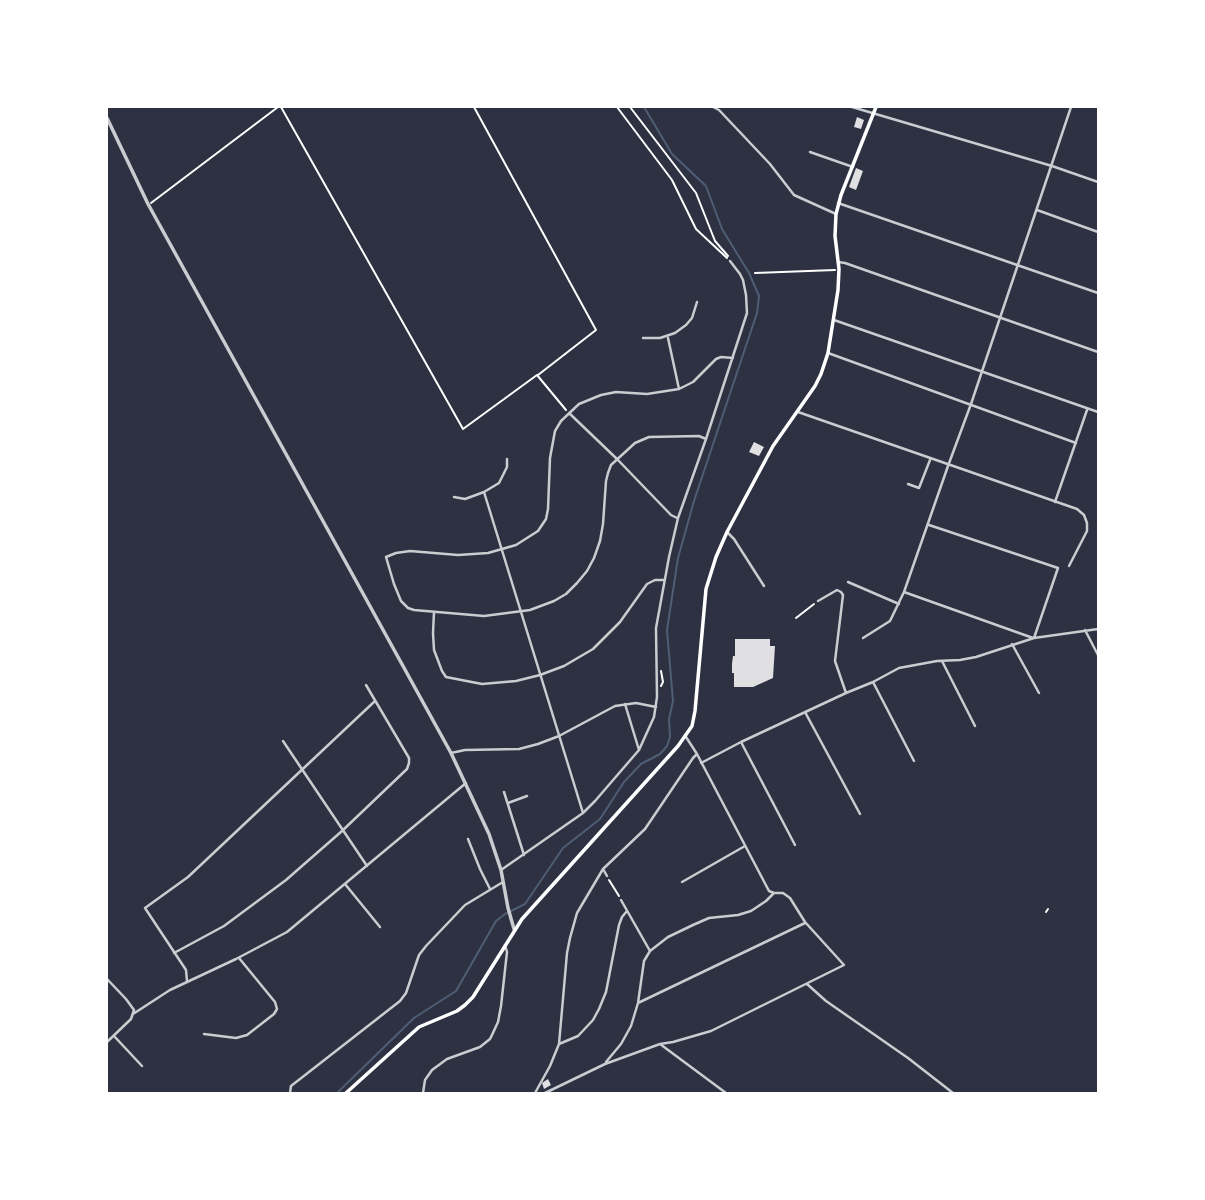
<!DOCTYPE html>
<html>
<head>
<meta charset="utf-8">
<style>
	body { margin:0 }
	#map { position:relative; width:1205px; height:1200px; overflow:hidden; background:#2d3142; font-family:Overpass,sans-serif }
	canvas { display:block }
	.frame { position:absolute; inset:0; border:108px solid #fff; pointer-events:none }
</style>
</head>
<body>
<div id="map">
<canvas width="1205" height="1200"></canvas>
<div class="frame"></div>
</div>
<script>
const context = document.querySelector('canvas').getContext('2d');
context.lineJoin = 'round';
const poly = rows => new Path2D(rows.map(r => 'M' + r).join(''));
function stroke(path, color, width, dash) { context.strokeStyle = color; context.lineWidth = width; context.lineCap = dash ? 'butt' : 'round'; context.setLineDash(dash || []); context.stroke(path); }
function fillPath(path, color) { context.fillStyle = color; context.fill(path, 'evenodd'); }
stroke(poly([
	[337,1093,414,1018,456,991,496,921,505,914,525,904,563,848,600,819,624,782,641,764,660,754,667,746,670,737,669,719,673,701,667,630,678,558,694,501,757,313,759,296,749,273,722,229,706,186,672,154,644,107]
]), '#4f5d75', 2);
fillPath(poly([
	[857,117,864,120,861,129,854,127],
	[856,168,863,171,856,190,849,187],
	[754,442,764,447,759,456,749,452],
	[735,639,770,639,770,646,775,646,773,678,753,687,734,687,734,673,732,673,732,664,733,656,735,656],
	[548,1079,551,1085,544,1089,542,1083]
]), '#e0e0e3');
stroke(poly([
	[281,107,463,429,537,375,566,410],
	[474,107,596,330,538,375],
	[617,107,672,180,696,229,727,258],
	[630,107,696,193,715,241,728,256],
	[151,203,278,107],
	[755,273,835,270],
	[796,618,814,604],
	[661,686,663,682,661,671],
	[609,880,619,896],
	[1046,912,1048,909]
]), '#fff', 2);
stroke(poly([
	[713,107,719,110,770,164,794,195,836,214],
	[852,107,1052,166,1098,182],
	[810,152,853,167],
	[838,203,1098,293],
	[1037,210,1098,232],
	[838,262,845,263,1098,352],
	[834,320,1098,412],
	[643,338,660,338,675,333,686,325,692,318,697,302],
	[668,338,679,389],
	[828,353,1076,443],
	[798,412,1077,509,1084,515,1087,523,1087,531,1069,566],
	[569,413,617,459,671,515,677,518],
	[706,439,699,436,649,437,635,443,611,465,608,473,606,481,603,524,600,541,594,558,587,571,577,583,566,594,554,601,530,610,484,616,414,610,408,608,401,601,394,584,386,557,396,553,410,551,458,555,488,553,516,545,538,531,546,519,548,509,550,458,555,431,561,421,579,404,601,395,616,392,647,394,679,389,693,382,716,359,721,357,733,358],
	[908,484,919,488,930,460],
	[484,492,583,813],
	[454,497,465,499,484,492,499,483,507,467,507,459],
	[1055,502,1087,410],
	[929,525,1058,568,1034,638],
	[727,532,734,539,764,586],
	[848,582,899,604],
	[904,592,1033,638],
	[818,601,837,590,841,592,843,595,835,661,846,693],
	[434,612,433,633,434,650,442,671,446,677,482,684,516,681,540,675,564,666,593,649,620,622,647,584,655,580,664,580],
	[1085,630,1098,655],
	[863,638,890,621,904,592,948,466,971,404,1071,107],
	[1012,644,1039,693],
	[942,661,975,726],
	[873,682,914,761],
	[625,704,639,750],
	[805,712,860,814],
	[283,741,367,866],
	[741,742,795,845],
	[451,753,465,750,519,749,538,744,559,736,615,706,636,703,656,707],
	[701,763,741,742,846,693,873,682,899,668,937,661,960,660,976,657,1034,638,1098,629],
	[504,792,524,855],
	[508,803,527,796],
	[468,839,480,869,490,889],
	[603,869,607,876],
	[501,870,583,813,595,801,639,750,654,717,657,697,656,628,669,557,678,518,706,439,747,313,746,295,743,280,740,274,730,261],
	[682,882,745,846],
	[345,884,380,927],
	[621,900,650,951],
	[174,953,224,926,286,880,342,831,407,769,409,763,409,758,366,685],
	[107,979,126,999,134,1010,131,1019,107,1042],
	[187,981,186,970,145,908,188,877,375,701],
	[807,984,826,1001,908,1058,953,1093],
	[638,1003,805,923],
	[133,1014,170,990,236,959,287,932,466,783],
	[204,1034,236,1038,247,1035,274,1014,277,1009,275,1002,239,958],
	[114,1036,142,1066],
	[559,1044,578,1036,593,1020,599,1009,606,992,619,925,622,917,627,911],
	[660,1044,726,1093],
	[606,1062,621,1044,631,1026,638,1003,644,961,650,951,668,937,693,925,709,918,738,915,751,911,766,901,774,893],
	[290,1093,291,1086,400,1001,406,993,419,955,426,946,465,905,503,882],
	[423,1093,425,1080,432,1070,447,1059,480,1047,490,1039,492,1035,498,1022,501,1006,507,952,505,945],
	[535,1093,550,1066,559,1044,567,953,570,938,577,913,603,869,645,829,693,758,697,754],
	[545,1093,605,1064,660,1044,673,1042,711,1031,844,965,805,922,790,898,783,893,774,893,769,891,697,754,686,737]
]), '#caccd0', 2.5);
stroke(poly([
	[107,118,148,204,451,753,489,834,501,870,508,908,514,929]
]), '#caccd0', 3.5);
stroke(poly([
	[346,1093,419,1027,457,1011,465,1005,473,997,522,919,678,746,692,726,695,711,706,589,716,557,727,532,773,446,815,386,821,374,828,353,838,290,839,269,835,236,836,214,841,195,876,107]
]), '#fff', 3.5);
</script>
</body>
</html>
